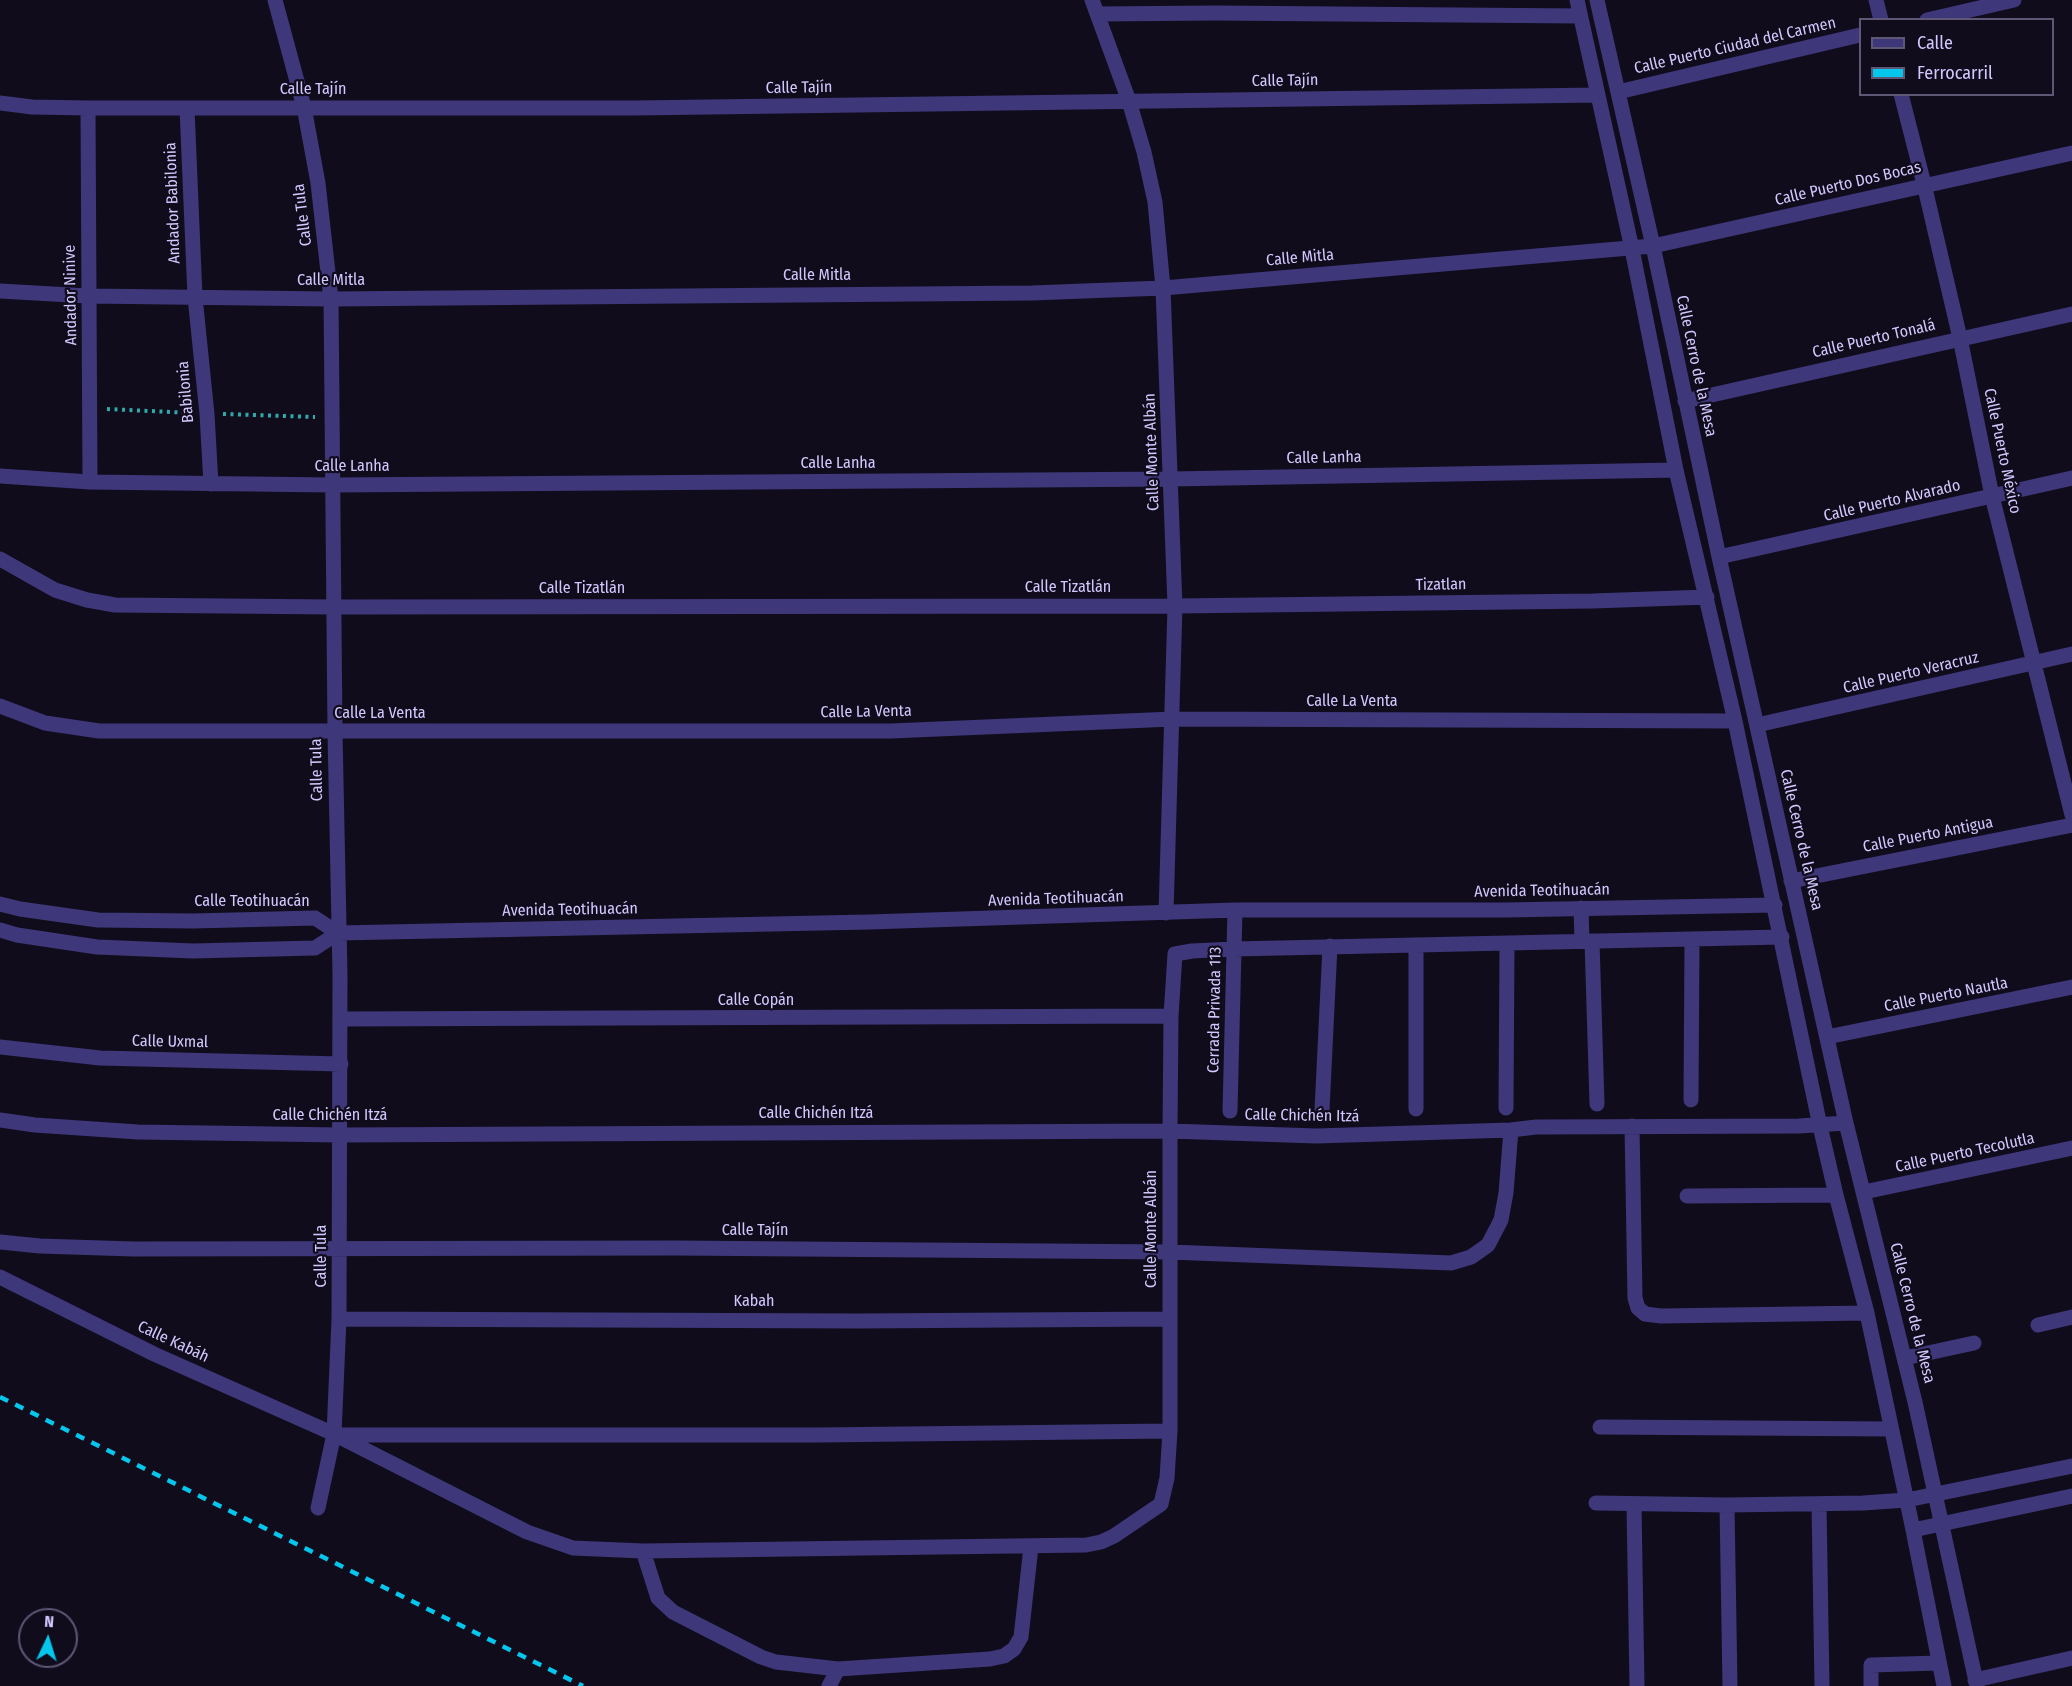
<!DOCTYPE html>
<html>
<head>
<meta charset="utf-8">
<style>
	body { margin:0 }
	#map { position:relative; width:2072px; height:1686px; overflow:hidden; background:#100c1c; font-family:"Fira Sans Condensed",sans-serif }
	canvas { display:block }
	.legend { position:absolute; left:1859px; top:18px; width:195px; height:78px; box-sizing:border-box; background:#100c1c; border:2px solid #5e5776; margin:0; padding:8px 10px; list-style:none; font-size:18px; color:#d2c8fe }
	.legend li { display:flex; align-items:center; gap:12px; height:30px }
	.legend b { width:30px; border:2px solid #5e5776 }
	.north { position:absolute; left:18px; top:1608px; width:60px; height:60px; box-sizing:border-box; background:#100c1c; border:2px solid #5e5776; border-radius:50%; rotate:4deg; font-size:16px; font-weight:700; line-height:24px; text-align:center; color:#d2c8fe }
	.north::after { content:''; display:block; margin:auto; width:21px; height:27px; background:#05c6ed; clip-path:polygon(50% 0,100% 100%,50% 72%,0 100%) }
</style>
</head>
<body>
<div id="map">
<canvas width="2072" height="1686"></canvas>
<ul class="legend">
<li><b style="height:8px;background:#3e377a"></b>Calle</li>
<li><b style="height:8px;background:#05c6ed"></b>Ferrocarril</li>
</ul>
<div class="north">N</div>
</div>
<script>
const context = document.querySelector('canvas').getContext('2d');
context.lineJoin = 'round';
const poly = rows => new Path2D(rows.map(r => 'M' + r).join(''));
function stroke(path, color, width, dash) { context.strokeStyle = color; context.lineWidth = width; context.lineCap = dash ? 'butt' : 'round'; context.setLineDash(dash || []); context.stroke(path); }
function drawText(font, color, halo, rows, align = 'center') {
  context.font = font + ' "Fira Sans Condensed",sans-serif'; context.lineWidth = 4.5; context.setLineDash([]); context.textBaseline = 'middle'; context.strokeStyle = halo; context.fillStyle = color; for (const [text, x, y, turn = 0] of rows) {
    context.save(); context.translate(x, y); context.rotate((+turn || 0) * Math.PI / 180); context.textAlign = isNaN(turn) ? turn : align; if (halo) context.strokeText(text, 0, 0); context.fillText(text, 0, 0); context.restore();
  }
}
stroke(poly([
	[107,409,192,413],
	[223,414,315,417]
]), '#2faaab', 4, [3, 4.5]);
stroke(poly([
	[275,0,304,107,318,183,331,299,335,732,340,975,339,1319,334,1434,318,1508],
	[1092,0,1129,101,1144,152,1155,202,1163,288,1175,606,1166,913],
	[1577,0,1632,249,1676,470,1735,721,1820,1126,1836,1195,1867,1313,1913,1530,1944,1686],
	[1597,0,1653,246,1719,557,1846,1123,1915,1402,1977,1686],
	[1876,0,1881,20],
	[1098,14,1215,13,1580,16],
	[1927,20,2014,0],
	[1618,92,1860,35],
	[1901,94,1924,184,1960,338,1992,496,2072,815],
	[0,103,32,107,88,108,635,108,1598,95],
	[88,108,90,482],
	[187,108,195,297,207,414,211,484],
	[0,291,88,296,331,299,1032,293,1163,288,1653,246,2072,153],
	[1685,401,2072,314],
	[0,476,90,482,332,485,1171,479,1676,470],
	[1719,557,2072,478],
	[0,559,55,590,87,600,115,605,334,607,1175,606,1593,601,1707,597],
	[0,706,45,723,99,731,891,731,1173,719,1735,721],
	[1757,725,2072,654],
	[1791,881,2072,825],
	[0,904,20,909,98,920,193,921,315,918,338,933],
	[1581,908,1582,941],
	[0,930,17,935,97,947,193,951,315,948,338,933],
	[338,933,869,922,1235,910,1506,910,1775,905],
	[1592,941,1597,1104],
	[340,1019,1171,1016],
	[1827,1037,2072,987],
	[0,1047,100,1058,341,1064],
	[1691,1100,1692,939],
	[1506,1108,1507,944],
	[1416,1109,1416,945],
	[1322,1110,1330,946],
	[1230,1111,1235,910],
	[0,1120,35,1125,138,1132,340,1135,1170,1131,1316,1136,1511,1130,1536,1127,1799,1126,1846,1123],
	[1632,1126,1635,1298,1638,1308,1645,1314,1661,1316,1867,1313],
	[1864,1192,2072,1148],
	[1687,1196,1836,1195],
	[0,1242,40,1246,133,1249,676,1248,1170,1252,1451,1263,1471,1257,1488,1245,1501,1220,1506,1193,1511,1130],
	[0,1277,154,1354,334,1434,527,1532,573,1548,643,1551,1086,1545,1101,1542,1114,1536,1161,1504,1167,1478,1170,1431,1170,1131,1171,1016,1175,954,1192,951,1234,949,1782,937],
	[339,1319,858,1321,1169,1319],
	[2038,1325,2072,1317],
	[1905,1358,1974,1343],
	[1600,1427,1891,1429],
	[337,1435,818,1435,1170,1431],
	[1596,1503,1727,1505,1863,1503,1907,1500,2072,1466],
	[1634,1504,1637,1686],
	[1819,1504,1822,1686],
	[1727,1505,1730,1686],
	[1913,1530,2072,1496],
	[643,1551,658,1598,673,1612,761,1657,776,1662,838,1669,990,1659,1004,1656,1014,1649,1021,1637,1031,1547],
	[1975,1680,2072,1658],
	[829,1686,838,1669],
	[1871,1686,1871,1665,1939,1663]
]), '#3e377a', 15);
stroke(poly([
	[0,1397,583,1686]
]), '#05c6ed', 4.5, [9, 8]);
drawText('16px', '#d2c8fe', '#100c1c', [
	["Calle Puerto Ciudad del Carmen",1735,46,-13],
	["Calle Tajín",1285,81,-1],
	["Calle Tajín",799,88,-1],
	["Calle Tajín",313,90],
	["Calle Puerto Dos Bocas",1848,184,-13],
	["Andador Babilonia",173,203,-92],
	["Calle Tula",303,215,-97],
	["Calle Mitla",1300,258,-5],
	["Calle Mitla",817,276],
	["Calle Mitla",331,281],
	["Andador Ninive",71,295,-91],
	["Calle Puerto Tonalá",1874,339,-13],
	["Calle Cerro de la Mesa",1696,366,78],
	["Babilonia",186,392,-95],
	["Calle Puerto México",2002,451,78],
	["Calle Monte Albán",1152,452,-92],
	["Calle Lanha",1324,458,-1],
	["Calle Lanha",838,464],
	["Calle Lanha",352,467],
	["Calle Puerto Alvarado",1892,501,-13],
	["Tizatlan",1441,585,-1],
	["Calle Tizatlán",1068,588],
	["Calle Tizatlán",582,589],
	["Calle Puerto Veracruz",1911,673,-13],
	["Calle La Venta",1352,702],
	["Calle La Venta",866,712,-1],
	["Calle La Venta",380,714],
	["Calle Tula",317,770,-91],
	["Calle Puerto Antigua",1928,835,-11],
	["Calle Cerro de la Mesa",1801,840,77],
	["Avenida Teotihuacán",1542,891,-1],
	["Avenida Teotihuacán",1056,899,-2],
	["Calle Teotihuacán",252,902],
	["Avenida Teotihuacán",570,910,-1],
	["Calle Puerto Nautla",1946,995,-11],
	["Calle Copán",756,1001],
	["Cerrada Privada 113",1215,1010,-89],
	["Calle Uxmal",170,1042,1],
	["Calle Chichén Itzá",816,1114],
	["Calle Chichén Itzá",330,1116],
	["Calle Chichén Itzá",1302,1116,1],
	["Calle Puerto Tecolutla",1965,1153,-12],
	["Calle Monte Albán",1152,1229,-90],
	["Calle Tajín",755,1231],
	["Calle Tula",322,1256,-90],
	["Kabah",754,1302],
	["Calle Cerro de la Mesa",1912,1313,76],
	["Calle Kabáh",173,1342,25]
]);
</script>
</body>
</html>
